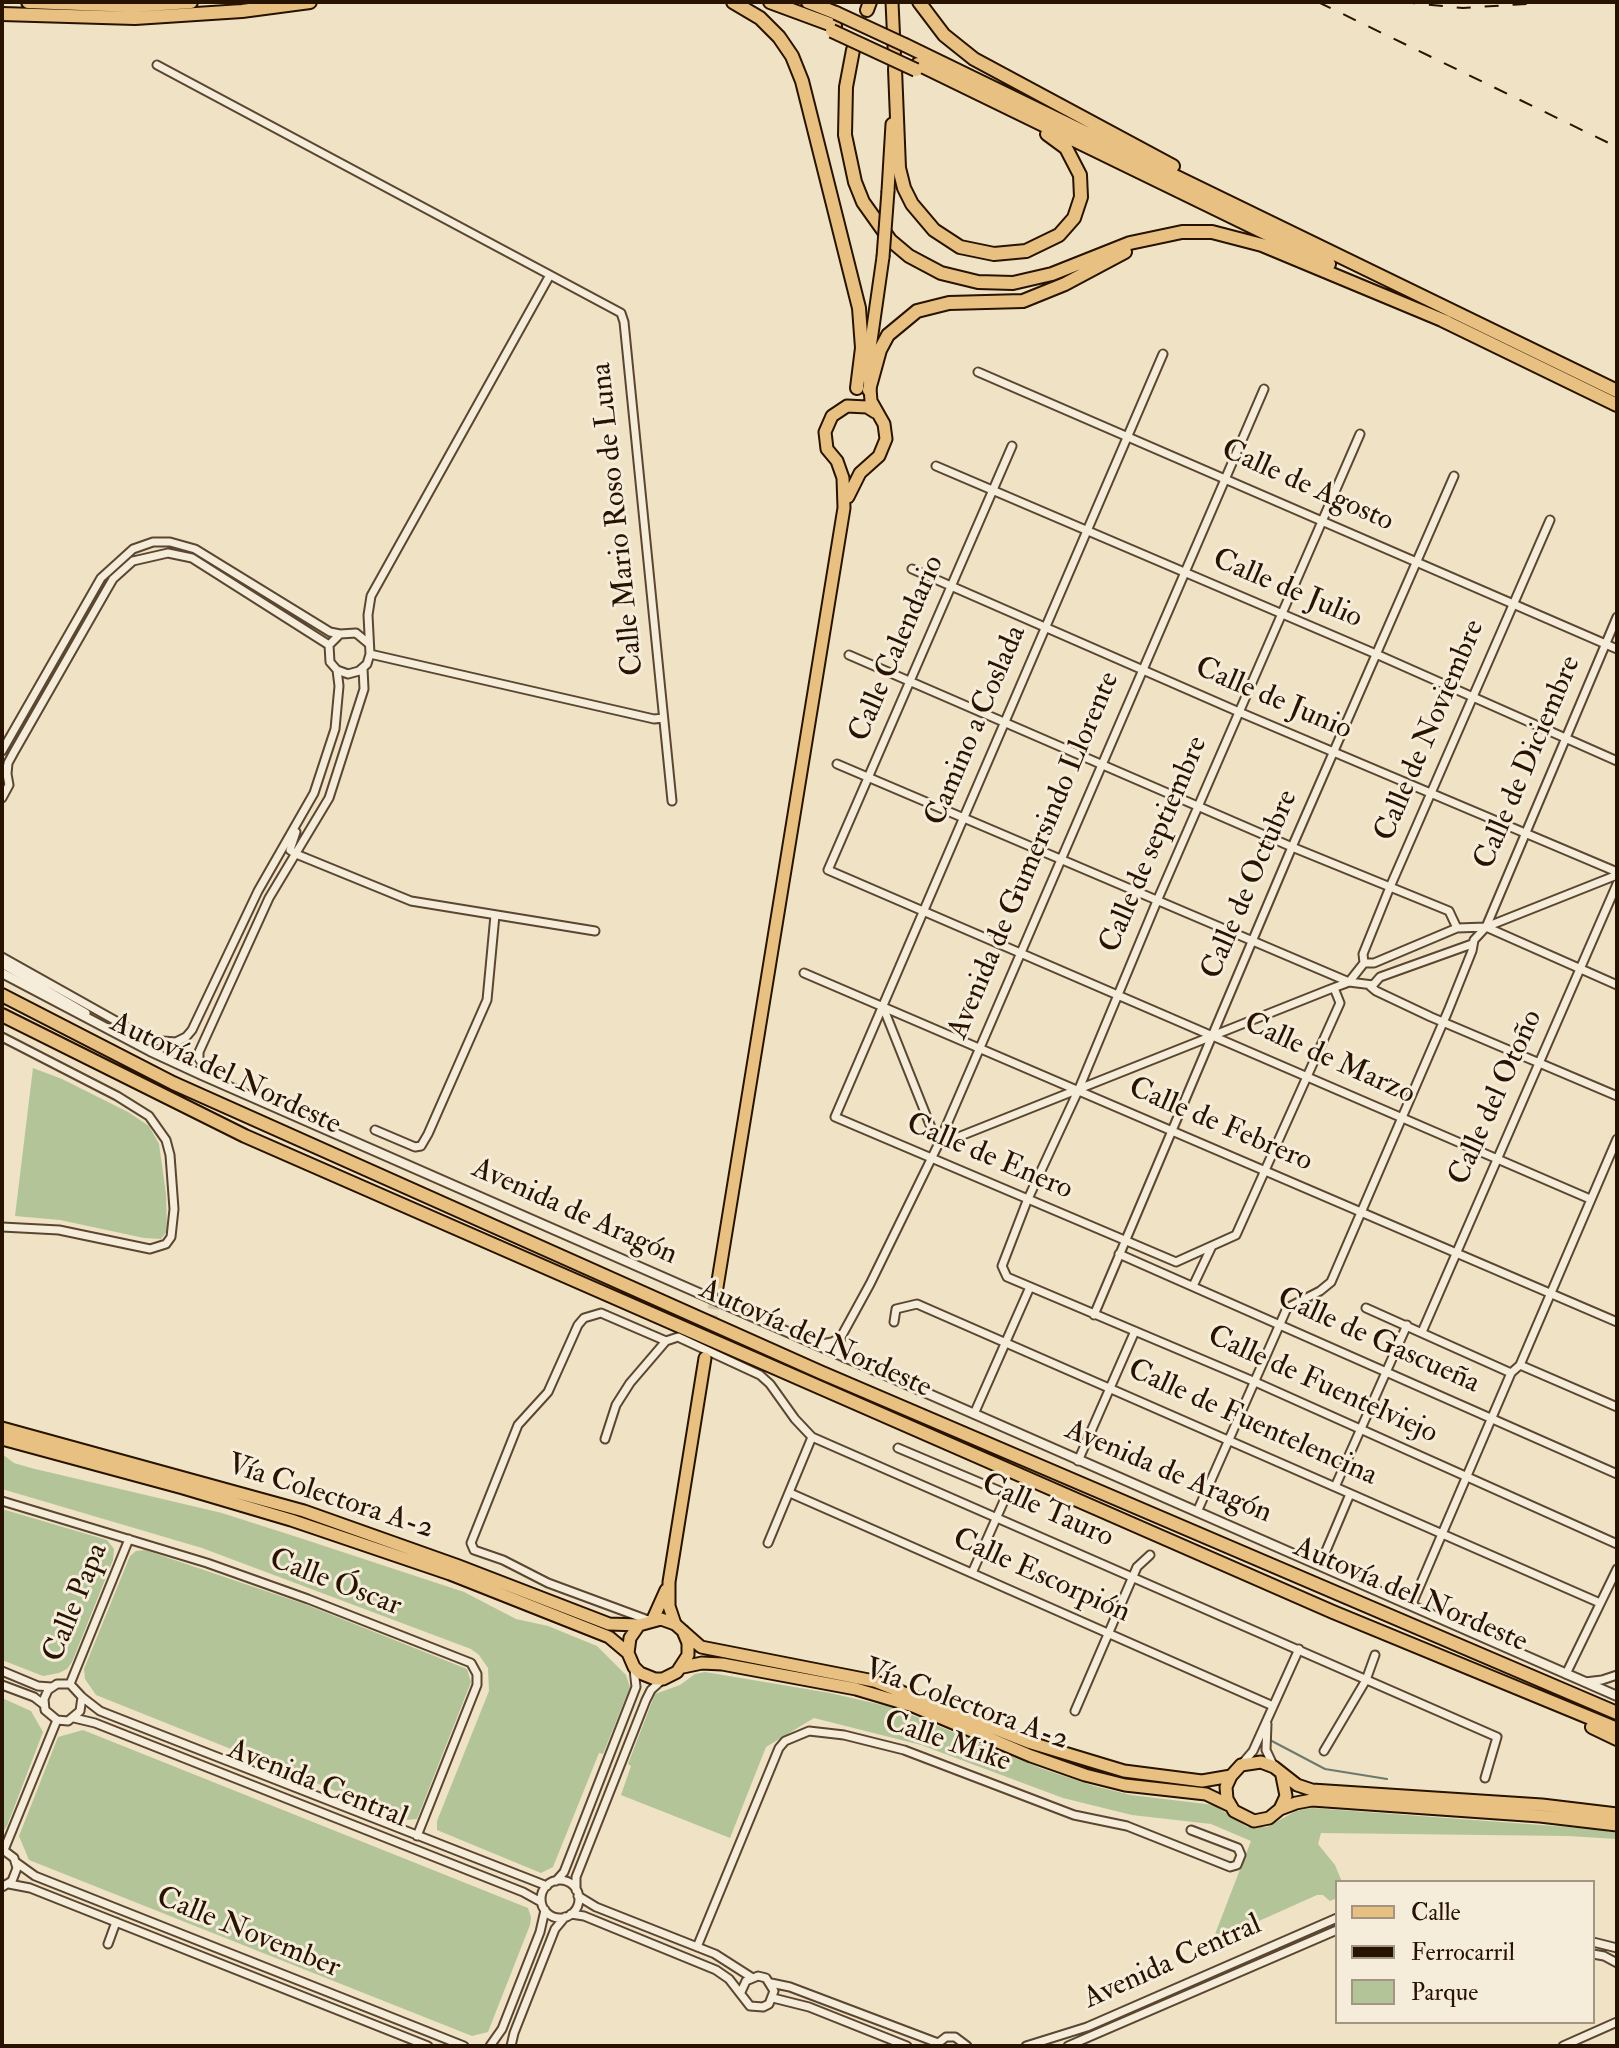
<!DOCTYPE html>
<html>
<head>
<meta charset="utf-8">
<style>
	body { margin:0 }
	#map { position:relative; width:1619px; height:2048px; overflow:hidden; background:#efe2c5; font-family:"IM FELL Double Pica",serif }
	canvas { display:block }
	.frame { position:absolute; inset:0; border:4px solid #281200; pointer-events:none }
	.legend { position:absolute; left:1335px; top:1880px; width:260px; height:144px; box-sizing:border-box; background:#f5ecd9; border:2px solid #a39582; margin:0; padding:10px 14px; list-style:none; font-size:24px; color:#281200 }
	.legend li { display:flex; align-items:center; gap:16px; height:40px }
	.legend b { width:40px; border:2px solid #a39582 }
</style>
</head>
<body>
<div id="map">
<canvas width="1619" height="2048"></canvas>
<div class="frame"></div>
<ul class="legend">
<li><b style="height:10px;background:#e8c182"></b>Calle</li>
<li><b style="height:10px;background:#281200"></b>Ferrocarril</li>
<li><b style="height:22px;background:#b3c499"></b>Parque</li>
</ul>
</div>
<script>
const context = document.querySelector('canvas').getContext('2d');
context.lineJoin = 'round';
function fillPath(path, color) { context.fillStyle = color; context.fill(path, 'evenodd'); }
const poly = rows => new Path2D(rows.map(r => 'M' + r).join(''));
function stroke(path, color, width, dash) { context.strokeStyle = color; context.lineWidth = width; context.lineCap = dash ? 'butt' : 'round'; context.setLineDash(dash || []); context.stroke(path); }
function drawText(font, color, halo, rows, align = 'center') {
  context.font = font + ' "IM FELL Double Pica",serif'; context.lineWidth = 6; context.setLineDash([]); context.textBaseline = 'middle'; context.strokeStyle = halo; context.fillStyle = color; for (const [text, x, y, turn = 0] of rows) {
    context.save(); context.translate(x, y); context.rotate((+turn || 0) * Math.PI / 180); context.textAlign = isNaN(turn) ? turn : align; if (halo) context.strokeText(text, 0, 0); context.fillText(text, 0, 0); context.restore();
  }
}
fillPath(poly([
	[33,1068,62,1079,128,1112,149,1126,159,1144,166,1194,167,1231,161,1239,144,1238,60,1220,15,1216],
	[2,1454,14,1463,31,1468,222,1513,300,1538,464,1592,516,1619,548,1626,597,1646,626,1675,630,1687,603,1754,599,1753,553,1867,541,1873,437,1830,437,1821,489,1691,488,1668,479,1655,471,1649,202,1548,2,1489],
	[2,1509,107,1540,114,1549,113,1560,72,1662,67,1669,59,1673,43,1676,2,1660],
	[145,1550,307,1605,467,1669,471,1682,417,1819,405,1820,406,1816,402,1814,401,1817,96,1695,85,1679,84,1669,130,1556,136,1551],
	[705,1672,830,1693,895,1708,1040,1768,1094,1786,1131,1795,1214,1805,1247,1827,1267,1827,1296,1811,1312,1808,1595,1829,1617,1833,1617,1839,1568,1836,1321,1833,1318,1844,1335,1865,1342,1882,1337,1882,1337,1898,1330,1901,1323,1895,1317,1895,1212,1942,1251,1841,1211,1824,1132,1815,1063,1798,921,1745,814,1718,766,1747,730,1838,621,1795,631,1766,628,1764,655,1694,680,1685,695,1674],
	[2,1698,31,1711,43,1732,7,1826,2,1833],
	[83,1730,528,1908,531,1917,530,1925,488,2032,472,2036,29,1860,19,1836,58,1737]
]), '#b3c499');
stroke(poly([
	[1270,1740,1325,1769,1387,1779]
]), '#6c796d', 2);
stroke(poly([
	[705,1358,717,1287]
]), '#d1c3a7', 11, [11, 5.5]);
const minor = poly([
	[157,65,550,275,371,596,368,615,370,654,367,664,359,671,348,674,337,670,330,662,329,645,340,634,356,633,368,643],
	[550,275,621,313,624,322,672,801],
	[1163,354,835,1117,1176,1262,1236,1235,1340,1003,1334,988],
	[978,372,1617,649],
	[1360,434,1157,901,1078,1091,1027,1201,1002,1266,1007,1277,1253,1381,1617,1544],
	[1012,446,828,870,1590,1199],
	[936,466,1376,654,1617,761],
	[912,569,1239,712,1617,872],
	[370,654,654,719,663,718],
	[849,655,1292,847,1449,911,1457,928],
	[2,751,101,578,133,549,153,542,170,542,195,549,330,632,340,634],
	[837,764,1349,982],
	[2,767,7,774,9,785,2,798],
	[7,774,8,763,14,752,106,591,113,579,133,561,168,553,192,558,329,645],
	[296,832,290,850,296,854],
	[296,854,411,901,595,931],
	[1486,927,1617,985],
	[2,957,150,1040,176,1042,186,1037,192,1030,258,891,314,793,335,729,339,686,337,670],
	[1364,963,1363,954,1390,887,1550,520],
	[2,964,86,1013],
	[804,973,1617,1322],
	[1349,982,1364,963,1374,963,1457,928,1486,927,1617,875],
	[1370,986,1376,991,1431,1017,1617,1096],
	[883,1007,938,1145],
	[2,1037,117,1096,149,1116,166,1140,170,1155,174,1209,171,1237,166,1244,150,1249,59,1230,2,1227],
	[205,1067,199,1059,199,1052,269,898,329,798,364,689,363,668],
	[375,1130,415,1147,421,1146,428,1134,487,1000,495,915],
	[938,1145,1328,990,1349,982,1373,985,1380,977,1472,944],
	[1119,1254,1617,1474],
	[1193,1286,1212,1246],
	[1366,1308,1511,1373],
	[1094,1315,1292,847,1454,476],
	[894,1322,896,1309,917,1304,1600,1603],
	[1422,1332,1617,884],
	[817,1345,832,1342,841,1337],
	[845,1358,839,1347,841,1337,870,1284,938,1145,1264,389],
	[1520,1365,1617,1139],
	[974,1414,1030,1287],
	[605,1439,616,1405,630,1383,666,1341,678,1337,760,1375,770,1384,795,1419,812,1437,1497,1737,1485,1778],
	[898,1448,1007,1494,972,1573],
	[1078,1461,1135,1331],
	[1335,1487,1407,1325],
	[790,1493,1273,1706],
	[2,1501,207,1563,308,1599,471,1663,477,1674,477,1685,417,1836],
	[1197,1512,1287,1308,1320,1291,1331,1282,1448,1011,1472,951,1474,940,1486,927,1617,617],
	[768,1543,812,1437],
	[1320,1565,1350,1494],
	[1412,1604,1511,1373,1520,1365,1617,1407],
	[648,1620,548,1583,503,1560,474,1550,471,1543,518,1425,548,1392,578,1325,584,1318,601,1313,666,1341],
	[2,1671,38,1686,51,1687],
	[1566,1674,1617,1569],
	[1585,1682,1602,1680,1617,1675],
	[70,1684,129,1539],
	[2,1685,34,1697,43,1704],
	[82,1697,80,1711,68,1721,57,1720,45,1710,44,1699,48,1690,57,1684,70,1684,82,1697,100,1711,547,1886],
	[1075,1711,1137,1567,1150,1555],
	[74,1718,95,1723,523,1892,541,1902],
	[1267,1724,1266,1750,1274,1767],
	[1324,1751,1366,1680,1375,1655],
	[1241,1765,1253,1751,1299,1649],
	[2,1849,14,1858,17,1868,12,1881,2,1887],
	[4,1850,57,1720],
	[17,1863,35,1876,464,2046],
	'541 1899a19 19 0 1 1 38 0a19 19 0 1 1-38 0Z',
	[556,1881,564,1872,636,1687,634,1669],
	[9,1884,30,1888,428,2046],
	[576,1890,576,1877,646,1700,651,1690,662,1680],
	[578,1896,596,1907,715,1954,751,1977],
	[571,1914,584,1916,716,1970,729,1979,750,2006,763,2007,769,2004,774,1991,766,1978,758,1976,746,1981,741,1992],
	[1593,1942,1617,1948],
	[108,1944,116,1922],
	[697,1947,779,1748,785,1741,809,1731,844,1735,904,1750,1074,1815,1127,1826,1230,1867,1237,1865,1241,1855,1238,1848,1191,1830],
	[1593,1954,1604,1956,1617,1963],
	[771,1983,790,1987,938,2043],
	[773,1998,809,2007,907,2046],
	[937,2044,946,2037,955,2037,967,2046],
	[490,2046,502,2029,540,1932,545,1910],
	[511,2046,514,2033,555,1929,565,1917],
	[1026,2046,1087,2027,1337,1918],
	[1068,2046,1337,1930],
	[1563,2046,1617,2022]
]);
const tertiary = poly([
	[2,973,150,1051,202,1075,1617,1696]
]);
const primary = poly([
	[2,1428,304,1511,456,1565,609,1624,639,1625],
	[2,1439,183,1488,291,1520,450,1574,609,1637,628,1653],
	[683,1631,688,1643,688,1655,677,1672,663,1679,655,1679,640,1673,634,1667,628,1653,630,1638,639,1625,661,1619,675,1624,701,1647,874,1681,1028,1742,1124,1771,1202,1781,1231,1776],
	[683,1667,702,1663,722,1664,856,1689,913,1706,1031,1756,1085,1775,1125,1785,1206,1794,1229,1805],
	[1280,1809,1286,1796,1282,1776],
	[1617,1814,1542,1805,1312,1790,1297,1785,1274,1767,1261,1762,1241,1765,1231,1776,1226,1787,1227,1799,1234,1811,1254,1821,1269,1818,1280,1809,1296,1803,1312,1800,1540,1816,1617,1825]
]);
const trunk = poly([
	[892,2,895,67],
	[888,191,892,124],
	[848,497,860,473,879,456,886,439,884,424,871,401,868,362,883,257],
	[717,1287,844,508,843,478,837,461,827,449,825,432,832,416,847,406,867,407,875,412],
	[653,1619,666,1590],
	[675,1624,669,1606,669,1582,705,1358]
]);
const motorway = poly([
	[28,2,134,6,191,2],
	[733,2,760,18,779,37,792,56,802,81,859,308,862,348,857,388],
	[770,2,835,26],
	[808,2,836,13],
	[919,2,944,35,974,59,1173,166],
	[867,10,870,2],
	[2,14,135,18,242,11,310,2],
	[905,45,1617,391],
	[853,50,846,87,845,135,855,182,863,202,890,240,909,256,941,273,978,282,1013,283,1052,274,1130,243,1182,232,1212,232,1262,245,1447,322],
	[918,64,1329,264],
	[895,69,899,168,904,188,912,204,934,230,960,247,994,254,1026,251,1059,235,1074,218,1081,197,1080,175,1066,148,1047,134],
	[1442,320,1617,405],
	[869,390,880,350,888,335,917,311,949,303,1023,301,1065,284,1125,252],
	[2,995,173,1083,820,1372,1617,1713],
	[2,1015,245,1136,1333,1612,1617,1729],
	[1592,1727,1617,1739]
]);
stroke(minor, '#5a4631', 11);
stroke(tertiary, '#5a4631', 12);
stroke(primary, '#281200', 15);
stroke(trunk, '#281200', 15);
stroke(motorway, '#281200', 16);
stroke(minor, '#f5ecd9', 7);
stroke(tertiary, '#f5ecd9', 8);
stroke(primary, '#e8c182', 11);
stroke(trunk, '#e8c182', 11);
stroke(motorway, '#e8c182', 12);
stroke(poly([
	[1318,2,1617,147],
	[1401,2,1463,8,1556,2]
]), '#281200', 2, [14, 14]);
const trunkBridge = poly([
	[883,257,888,191]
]);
const motorwayBridge = poly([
	[836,13,905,45],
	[832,31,916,70]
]);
stroke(trunkBridge, '#281200', 15, []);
stroke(motorwayBridge, '#281200', 16, []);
stroke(trunkBridge, '#e8c182', 11);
stroke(motorwayBridge, '#e8c182', 12);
drawText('30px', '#281200', '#f5ecd9', [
	["Calle de Agosto",1307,487,24],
	["Calle Mario Roso de Luna",619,519,-96],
	["Calle de Julio",1287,590,23],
	["Calle Calendario",898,649,-67],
	["Calle de Junio",1273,700,23],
	["Camino a Coslada",977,726,-67],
	["Calle de Noviembre",1431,731,-67],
	["Calle de Diciembre",1529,763,-67],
	["Calle de septiembre",1155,845,-67],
	["Avenida de Gumersindo Llorente",1035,856,-67],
	["Calle de Octubre",1251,885,-67],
	["Calle de Marzo",1329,1060,24],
	["Autovía del Nordeste",225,1075,25],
	["Calle del Otoño",1497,1098,-66],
	["Calle de Febrero",1220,1126,23],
	["Calle de Enero",989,1158,23],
	["Avenida de Aragón",574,1213,24],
	["Autovía del Nordeste",815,1340,24],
	["Calle de Gascueña",1378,1342,24],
	["Calle de Fuentelviejo",1322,1386,24],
	["Calle de Fuentelencina",1252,1424,24],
	["Avenida de Aragón",1168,1473,23],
	["Vía Colectora A-2",330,1498,18],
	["Calle Tauro",1047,1512,24],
	["Calle Escorpión",1041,1577,24],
	["Calle Óscar",335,1584,21],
	["Autovía del Nordeste",1410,1596,23],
	["Calle Papa",77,1603,-68],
	["Vía Colectora A-2",966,1706,20],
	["Calle Mike",947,1743,19],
	["Avenida Central",317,1785,22],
	["Calle November",248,1934,22],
	["Avenida Central",1173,1963,-24]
]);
</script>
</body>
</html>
